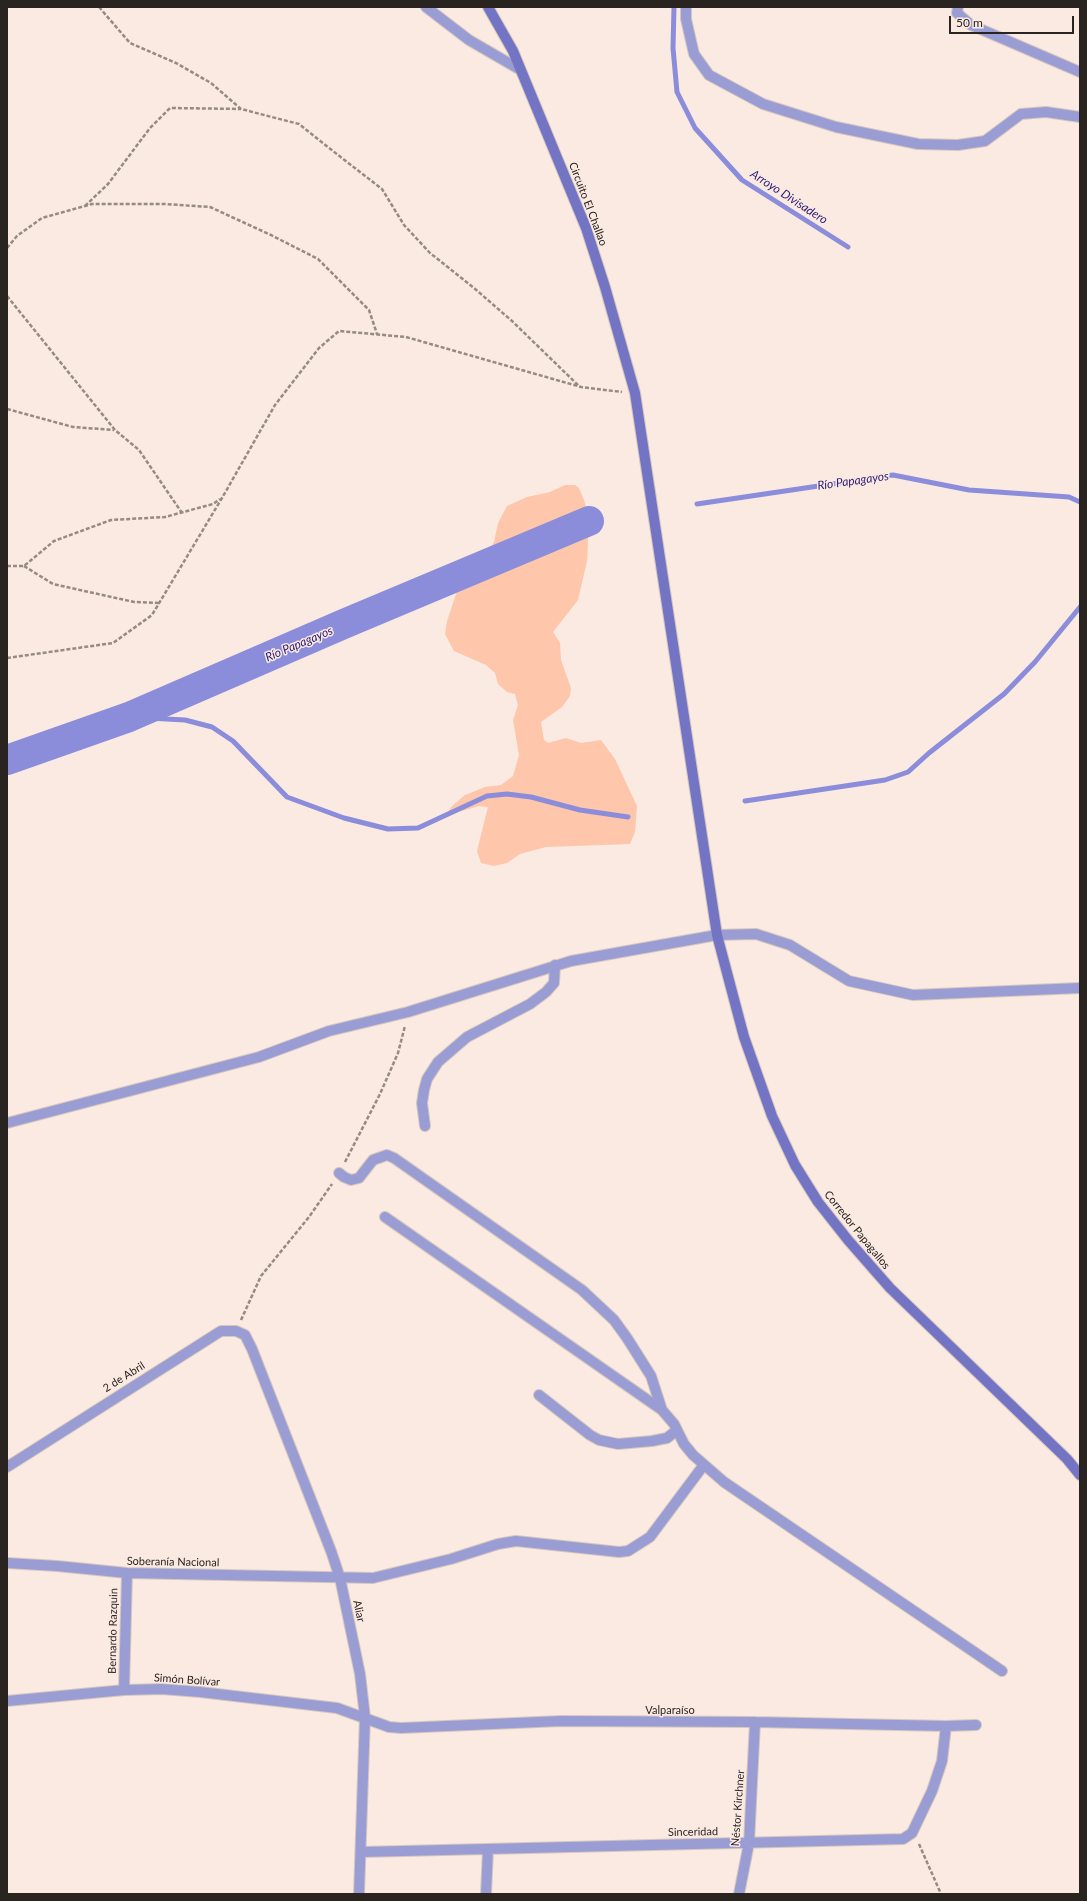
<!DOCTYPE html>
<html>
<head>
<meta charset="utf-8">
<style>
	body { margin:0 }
	#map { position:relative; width:1087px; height:1901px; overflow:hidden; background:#faeae2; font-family:Lato,sans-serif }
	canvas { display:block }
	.frame { position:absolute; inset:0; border:8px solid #2a2421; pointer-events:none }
	.scale { position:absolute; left:949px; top:16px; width:125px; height:18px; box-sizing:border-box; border:2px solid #2a2421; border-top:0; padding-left:5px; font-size:12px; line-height:14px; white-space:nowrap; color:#2a2421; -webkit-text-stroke:3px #faeae2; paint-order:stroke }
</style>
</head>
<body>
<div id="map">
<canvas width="1087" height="1901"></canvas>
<div class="frame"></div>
<div class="scale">50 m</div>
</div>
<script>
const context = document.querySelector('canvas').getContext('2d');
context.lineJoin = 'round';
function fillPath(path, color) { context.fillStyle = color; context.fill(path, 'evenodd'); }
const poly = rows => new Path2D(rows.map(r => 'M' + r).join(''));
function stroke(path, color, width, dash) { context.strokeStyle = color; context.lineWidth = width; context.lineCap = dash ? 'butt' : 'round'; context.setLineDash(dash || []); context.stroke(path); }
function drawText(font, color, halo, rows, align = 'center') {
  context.font = font + ' Lato,sans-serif'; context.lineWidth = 3; context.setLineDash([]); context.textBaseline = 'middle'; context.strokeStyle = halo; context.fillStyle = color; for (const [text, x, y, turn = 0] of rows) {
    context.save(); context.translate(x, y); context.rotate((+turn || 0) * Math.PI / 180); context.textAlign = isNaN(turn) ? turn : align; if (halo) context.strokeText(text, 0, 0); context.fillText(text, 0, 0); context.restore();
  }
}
fillPath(poly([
	[565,485,575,485,579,488,584,500,589,521,587,561,578,600,553,632,560,643,561,660,571,688,570,696,562,707,541,722,544,740,548,743,566,738,581,743,601,740,615,759,637,806,635,832,630,844,546,847,520,854,507,863,494,866,481,863,477,851,488,807,479,806,445,816,452,806,465,795,485,787,501,785,513,776,519,755,513,720,518,705,515,694,507,692,498,684,495,673,486,665,454,651,445,634,447,621,460,582,478,558,489,550,494,542,498,523,507,506,527,497,550,492]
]), '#fec6aa');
stroke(poly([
	[674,7,673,48,677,92,695,128,742,180,848,247],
	[697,504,893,475,969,490,1069,497,1080,502],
	[129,717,185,720,212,727,233,741,287,797,344,818,388,829,418,828,487,796,507,794,531,797,580,810,628,817],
	[745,801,885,780,908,772,929,753,1004,694,1035,662,1080,607]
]), '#8b8dda', 5);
stroke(poly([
	[7,760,129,717,346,623,589,521]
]), '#8b8dda', 30);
const minor = poly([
	[426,7,469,40,519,69],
	[686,7,686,19,694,54,709,75,763,104,836,127,918,144,958,145,985,141,1021,114,1046,112,1080,117],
	[958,7,957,13,971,25,1080,72],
	[7,1123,259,1057,329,1031,408,1012,571,961,717,935,756,934,790,945,849,981,913,995,1080,988],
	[425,1126,422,1103,424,1090,427,1079,438,1062,467,1037,530,1004,546,992,554,983,555,965],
	[339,1173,344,1177,351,1180,359,1178,373,1160,387,1155,394,1158,582,1290,614,1320,627,1338,651,1376,662,1410],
	[385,1217,662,1410,674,1424,684,1444,693,1455,724,1482,1002,1671],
	[539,1395,590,1435,599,1440,618,1444,652,1441,667,1438,677,1430],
	[7,1467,221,1331,236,1331,245,1335,252,1349,331,1551,340,1578,360,1674,365,1717,359,1894],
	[7,1563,57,1566,127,1573,373,1578,451,1559,498,1544,516,1541,619,1552,628,1551,650,1537,703,1466],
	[124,1690,127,1573],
	[7,1701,124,1690,162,1689,200,1692,337,1708,389,1727,401,1728,561,1721,755,1722,946,1726,976,1725],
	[361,1852,903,1839,912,1833,932,1791,942,1761,946,1726],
	[486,1894,488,1849],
	[739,1894,749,1843,755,1722]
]);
const secondary = poly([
	[488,7,513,51,586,228,605,287,635,393,717,935,744,1037,772,1116,795,1165,818,1202,848,1240,890,1288,1067,1459,1080,1475]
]);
stroke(minor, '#d5c6bf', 12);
stroke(secondary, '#d5c6bf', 12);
stroke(poly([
	[99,7,130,43,176,63,211,83,241,109,299,124,338,155,382,189,404,225,430,253,474,288,512,321,580,387],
	[85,206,108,184,150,128,170,108,241,109],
	[7,248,17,236,42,218,92,204,165,204,210,207,271,235,318,259,369,310,377,334],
	[7,296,115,430,139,450,182,513],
	[7,409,73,427,114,430],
	[7,566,24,566,54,541,111,520,165,517,213,504,220,499],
	[24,566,53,584,134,602,160,603],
	[7,658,113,643,152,615,222,498,275,405,319,348,339,331,406,337,581,387,622,392],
	[345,1162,380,1094,398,1053,405,1026],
	[241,1320,261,1276,309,1217,332,1184],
	[919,1844,941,1894]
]), '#958a84', 2.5, [4, 2]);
stroke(minor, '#9a9dd3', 10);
stroke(secondary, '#7374c3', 10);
drawText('11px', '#2a2421', '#faeae2', [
	["Circuito El Challao",588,204,69],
	["Corredor Papagallos",857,1230,51],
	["2 de Abril",124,1377,-32],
	["Soberanía Nacional",173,1562,1],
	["Aliar",359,1611,78],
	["Bernardo Razquin",113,1631,-89],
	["Simón Bolívar",187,1680,4],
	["Valparaíso",670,1710],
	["Néstor Kirchner",738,1808,-86],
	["Sinceridad",693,1832,-1]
]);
drawText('italic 12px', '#2b1b76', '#faeae2', [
	["Arroyo Divisadero",789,197,33],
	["Río Papagayos",853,481,-8],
	["Río Papagayos",299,644,-23]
]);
</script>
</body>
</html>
